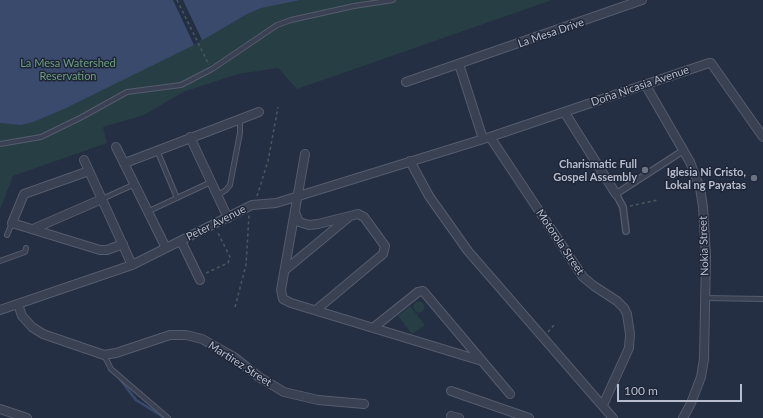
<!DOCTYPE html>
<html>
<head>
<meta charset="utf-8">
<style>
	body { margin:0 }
	#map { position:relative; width:763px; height:418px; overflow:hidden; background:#252f43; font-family:Lato,sans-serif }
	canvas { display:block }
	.scale { position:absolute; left:617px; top:384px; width:125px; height:18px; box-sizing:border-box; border:2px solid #b7bdcc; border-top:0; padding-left:5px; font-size:12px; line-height:14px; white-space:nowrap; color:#b7bdcc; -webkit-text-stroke:3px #1e2638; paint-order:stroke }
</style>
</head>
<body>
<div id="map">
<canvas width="763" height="418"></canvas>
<div class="scale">100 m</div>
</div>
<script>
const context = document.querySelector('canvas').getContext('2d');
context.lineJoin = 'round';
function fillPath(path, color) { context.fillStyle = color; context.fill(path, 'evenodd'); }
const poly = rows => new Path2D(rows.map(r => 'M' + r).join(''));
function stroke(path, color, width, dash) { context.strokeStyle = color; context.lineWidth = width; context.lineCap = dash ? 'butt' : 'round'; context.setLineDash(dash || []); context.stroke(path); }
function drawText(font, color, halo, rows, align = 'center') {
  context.font = font + ' Lato,sans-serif'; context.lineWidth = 3; context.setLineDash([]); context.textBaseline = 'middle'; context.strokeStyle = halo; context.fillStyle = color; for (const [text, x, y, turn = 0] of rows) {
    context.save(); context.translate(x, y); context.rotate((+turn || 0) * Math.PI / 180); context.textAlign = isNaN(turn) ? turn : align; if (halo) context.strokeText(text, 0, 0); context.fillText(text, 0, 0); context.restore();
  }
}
fillPath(poly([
	[0,0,552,0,297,89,278,68,238,74,183,92,144,115,103,127,107,143,13,176,0,210],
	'413.5 307a5.5 5.5 0 1 1 11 0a5.5 5.5 0 1 1-11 0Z',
	[410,306,425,325,412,334,398,316]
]), '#273e44');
fillPath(poly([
	[0,0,300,0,261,8,247,14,194,45,64,109,33,122,21,125,0,123]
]), '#3a4a6c');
fillPath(poly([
	[173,0,183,0,202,40,194,45]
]), '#252f43');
stroke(poly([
	[119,378,136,400,165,418]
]), '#3a4a6c', 2.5);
const service = poly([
	[0,144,41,137,80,118,127,92,181,85,212,69,277,25,291,20,354,6,393,0],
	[157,150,177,198],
	[218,195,226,190,230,185,240,133,240,119],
	[102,199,135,184],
	[149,211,211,182],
	[7,235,12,223],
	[0,261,25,252,26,248],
	[705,298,763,299],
	[104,355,111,369,168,418]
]);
const pedestrian = poly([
	[626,231,623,207,616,194,684,150]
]);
const minor = poly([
	[459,64,483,139],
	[406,82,642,0],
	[645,84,690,162,700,188,703,207,706,256,704,359,701,377,691,403,683,418],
	[565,113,616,194],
	[190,137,228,218],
	[490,137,583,277,594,286,617,301,624,308,627,314,630,334,629,348,603,405],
	[116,147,166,248],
	[305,154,281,290,283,299,291,303,482,361],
	[84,160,132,265],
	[410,161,429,196,468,251,613,418],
	[125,163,259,112],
	[89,171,24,194,12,223,100,250,107,250,123,244],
	[295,212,299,222,309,225,318,224,358,214,364,217,385,246,383,254,316,310],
	[33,229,102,199],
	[181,241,200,280],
	[285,270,349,217],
	[18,304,22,316,32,327,43,334,104,355,116,353,170,335,186,335,202,339,234,357,259,377,284,392,318,400,364,404],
	[0,310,132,265,252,205,276,203,490,137,709,63,711,63,763,137],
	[373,328,418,292,423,291,510,394],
	[451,391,529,418],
	[0,409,27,418],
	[451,416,459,418]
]);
stroke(service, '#555c6d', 6);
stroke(pedestrian, '#555c6d', 8);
stroke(minor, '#555c6d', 10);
stroke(poly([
	[177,0,209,65],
	[257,196,268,161,278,107],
	[630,206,658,200],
	[206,273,228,263,230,257,217,231],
	[235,307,246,265,249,215],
	[548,332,554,325]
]), '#455b60', 1.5, [3, 3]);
stroke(service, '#3a4152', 4);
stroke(pedestrian, '#3a4152', 5.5);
stroke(minor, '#3a4152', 8);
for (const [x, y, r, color] of [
	[645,170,4,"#6b7280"],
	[754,178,4,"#6b7280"]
]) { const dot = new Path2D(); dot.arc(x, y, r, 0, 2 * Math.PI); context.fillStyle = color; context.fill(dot); stroke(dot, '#1e2638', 1.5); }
drawText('11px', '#b7bdcc', '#1e2638', [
	["La Mesa Drive",551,33,-19],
	["Doña Nicasia Avenue",640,86,-19],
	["Peter Avenue",216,223,-27],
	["Motorola Street",560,242,56],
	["Nokia Street",704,246,-92],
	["Martirez Street",240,364,33]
]);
drawText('11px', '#6d9e7d', '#1e2638', [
	["La Mesa Watershed",68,63],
	["Reservation",68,76]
]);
drawText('bold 11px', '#b7bdcc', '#1e2638', [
	["Charismatic Full",637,164],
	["Gospel Assembly",637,177],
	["Iglesia Ni Cristo,",746,172],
	["Lokal ng Payatas",746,185]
], 'right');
</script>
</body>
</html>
